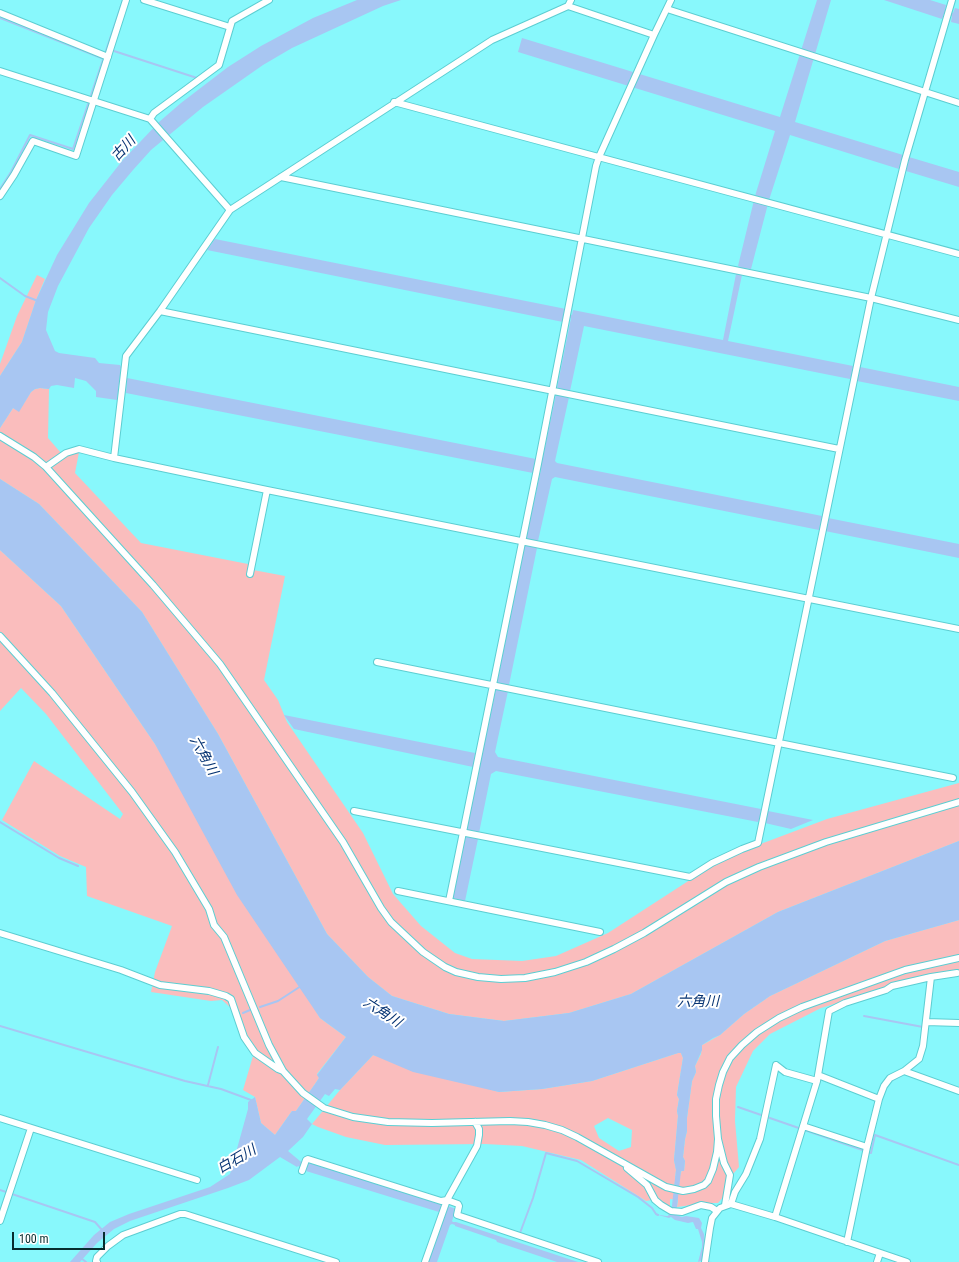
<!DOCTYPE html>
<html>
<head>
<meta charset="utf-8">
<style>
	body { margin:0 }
	#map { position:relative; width:959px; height:1262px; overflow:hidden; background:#88f8fc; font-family:"Roboto Condensed",sans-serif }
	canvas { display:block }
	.scale { position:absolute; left:12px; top:1232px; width:93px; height:18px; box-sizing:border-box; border:2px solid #072d2e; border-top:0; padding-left:5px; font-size:12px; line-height:14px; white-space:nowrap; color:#072d2e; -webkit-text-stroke:3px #fff; paint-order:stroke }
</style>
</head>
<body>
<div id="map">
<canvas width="959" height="1262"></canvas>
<div class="scale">100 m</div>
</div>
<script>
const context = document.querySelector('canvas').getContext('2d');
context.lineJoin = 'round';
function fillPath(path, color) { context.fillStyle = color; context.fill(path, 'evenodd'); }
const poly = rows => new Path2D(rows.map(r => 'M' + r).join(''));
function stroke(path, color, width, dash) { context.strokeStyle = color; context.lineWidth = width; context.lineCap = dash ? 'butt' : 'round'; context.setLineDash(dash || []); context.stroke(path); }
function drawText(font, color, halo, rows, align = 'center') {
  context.font = font + ' "Roboto Condensed","Noto Sans JP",sans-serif'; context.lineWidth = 4; context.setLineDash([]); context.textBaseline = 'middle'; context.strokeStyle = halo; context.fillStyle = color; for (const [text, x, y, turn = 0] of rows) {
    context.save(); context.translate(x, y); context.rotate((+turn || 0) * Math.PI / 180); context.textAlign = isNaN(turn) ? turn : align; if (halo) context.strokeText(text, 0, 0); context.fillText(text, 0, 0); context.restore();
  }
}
fillPath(poly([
	[37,275,45,279,36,300,22,342,0,376,0,364,17,316],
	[40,388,49,389,48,438,61,453,80,447,75,473,141,543,248,564,248,569,285,576,264,680,278,700,287,722,363,833,393,894,421,926,455,953,472,959,522,961,556,956,608,933,713,865,758,845,827,819,959,783,959,841,778,912,631,994,569,1013,504,1021,449,1014,392,996,368,977,327,934,218,734,142,612,39,504,0,479,0,428,13,408,19,411,31,392,35,389],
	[0,550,61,606,155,744,320,1018,346,1037,317,1074,319,1078,315,1084,296,1111,292,1111,275,1135,261,1123,255,1097,243,1090,253,1056,241,1039,232,1009,222,1000,211,1001,151,992,155,972,172,926,87,896,86,867,60,856,2,820,34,761,120,819,123,814,46,714,21,688,0,711],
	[959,920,959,972,932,974,821,1008,770,1034,753,1051,736,1087,735,1121,739,1167,727,1181,725,1195,718,1203,706,1203,677,1207,678,1200,670,1199,670,1207,658,1199,646,1201,581,1160,522,1146,485,1144,385,1145,346,1137,318,1127,312,1124,340,1090,373,1055,499,1092,542,1089,592,1081,678,1053,681,1053,683,1058,677,1095,679,1099,677,1111,678,1116,675,1150,674,1160,676,1170,674,1191,682,1170,684,1171,685,1161,683,1157,685,1139,687,1131,687,1118,692,1081,696,1072,695,1066,701,1054,702,1045,704,1044,720,1035,744,1014,770,996,885,941],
	[608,1118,632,1130,631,1147,619,1151,599,1138,594,1126]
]), '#fabdbd');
fillPath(poly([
	[357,0,401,0,383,6,292,48,263,65,203,107,151,150,133,170,112,195,89,228,58,286,48,312,46,330,55,351,59,353,95,358,99,363,120,365,121,367,117,400,96,397,96,391,86,381,75,378,74,388,57,385,51,386,49,389,40,388,35,389,31,392,19,412,13,408,0,428,0,376,22,342,36,300,57,255,89,203,122,161,159,122,181,103,228,67,261,46,313,18],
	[817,0,831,0,795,122,903,155,902,161,908,163,909,157,959,172,959,187,906,171,907,166,901,164,899,169,790,135,769,200,751,269,742,268,740,275,742,275,728,341,853,366,852,372,859,373,860,367,959,387,959,401,857,381,858,375,852,374,850,379,584,326,570,391,565,390,564,396,569,397,555,461,557,463,822,516,821,522,827,523,828,518,959,544,959,558,825,531,826,526,820,525,819,530,555,477,552,479,538,541,534,541,533,547,537,548,509,685,504,684,503,690,508,691,495,752,498,757,761,809,760,815,767,816,768,811,813,820,791,829,765,823,766,818,760,817,758,822,496,771,491,774,479,833,474,832,473,838,478,839,465,901,453,898,466,836,470,837,471,831,467,830,480,762,474,761,473,767,294,729,284,715,475,753,474,759,481,760,496,689,502,684,497,683,525,545,530,546,531,540,526,539,541,469,534,468,533,473,126,393,127,378,536,459,535,465,541,466,556,394,561,395,562,389,557,388,571,318,565,317,563,322,207,250,215,239,566,309,565,314,572,315,573,310,723,340,736,274,738,274,740,267,738,266,755,196,775,131,518,52,522,38,780,117],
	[884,0,930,0,946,5,945,10,953,13,955,8,959,9,959,24,951,22,952,16,944,14,942,19],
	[0,479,39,504,142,612,218,734,327,934,368,977,392,996,449,1014,504,1021,569,1013,631,994,778,912,959,841,959,920,885,941,770,996,744,1014,720,1035,713,1038,702,1045,702,1050,695,1066,696,1072,692,1081,687,1118,687,1131,685,1139,683,1157,685,1161,684,1171,681,1171,676,1215,682,1217,686,1216,699,1218,702,1223,701,1228,704,1234,705,1244,703,1259,712,1262,703,1260,698,1262,702,1247,702,1242,698,1229,696,1229,693,1222,688,1223,675,1220,671,1217,669,1218,655,1214,666,1216,668,1216,669,1214,671,1214,676,1170,674,1160,678,1116,677,1111,679,1099,677,1095,683,1058,681,1053,678,1053,592,1081,542,1089,499,1092,413,1072,373,1055,340,1090,335,1089,329,1096,325,1094,307,1119,312,1124,303,1137,288,1151,300,1161,308,1165,309,1163,442,1204,441,1206,447,1208,448,1206,456,1209,452,1221,453,1222,456,1222,578,1262,557,1262,497,1242,496,1240,455,1226,455,1225,452,1224,450,1225,437,1262,428,1262,446,1211,440,1210,439,1212,306,1171,307,1170,298,1166,297,1167,280,1157,249,1180,228,1188,130,1221,114,1229,97,1243,80,1262,70,1262,94,1235,110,1222,129,1214,210,1187,230,1174,248,1109,248,1102,255,1097,261,1123,275,1135,292,1111,296,1111,315,1084,319,1078,317,1075,346,1037,320,1018,237,895,155,744,61,606,0,550]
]), '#a8c6f2');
stroke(poly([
	[0,18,104,59],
	[114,51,197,78],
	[0,189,11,172,30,135,73,149,123,0],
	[0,278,25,296,38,301],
	[0,822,59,858,78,866],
	[260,1007,278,1001,301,986],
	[243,1013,250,1010],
	[864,1016,923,1027],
	[0,1026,185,1081,221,1089,251,1100,251,1101],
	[909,1071,918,1063],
	[890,1081,902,1075],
	[208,1085,218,1047],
	[738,1107,871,1153,875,1135,959,1165],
	[0,1190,95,1222,102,1230],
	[520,1233,533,1198,546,1153,577,1161,638,1197,652,1208,656,1214,658,1215],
	[81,1258,86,1262]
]), '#a8c6f2', 2);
const minor = poly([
	[144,0,230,27],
	[568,6,654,35],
	[667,9,959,103],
	[0,13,108,57],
	[0,71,150,119,230,210],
	[394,102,959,254],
	[150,119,154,113,219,65,232,21,269,0],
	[281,177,871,298,959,320],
	[0,196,14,175,33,141,76,156,126,0],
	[160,311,839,449],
	[0,436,34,457,46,467,153,585,220,664,343,842,381,908,391,922,423,952,445,967,456,972,478,977,501,979,525,978,555,972,586,962,614,949,644,933,726,882,759,867,826,842,959,802],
	[114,458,126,356,160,311,230,210,492,40,568,6,571,0],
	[46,467,66,453,79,449,114,458,267,490,959,629],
	[250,574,267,490],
	[0,636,52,693,132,792,175,852,209,909,214,925,224,937,269,1045,283,1071,303,1093,324,1108,353,1117,388,1122,432,1123,510,1121,528,1122,545,1125,562,1130,577,1137,666,1187,683,1191,694,1189,704,1185,708,1181,713,1169,717,1152,718,1139],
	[377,662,953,778],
	[354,811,690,877,712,863,742,849,758,843,871,298,905,160,952,0],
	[398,891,600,932],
	[449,901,538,464,596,166,599,157,654,35,671,0],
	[0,933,121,970,160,985,209,991,226,996,231,999,244,1037,255,1053,278,1069,283,1071],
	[926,1022,959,1023],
	[904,1071,959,1091],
	[818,1075,879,1099],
	[0,1118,197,1180],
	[803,1126,867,1147],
	[627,1168,647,1185,655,1200,661,1205,671,1211,682,1212,701,1205,711,1207,717,1211],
	[302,1171,306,1160,308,1159,441,1201,447,1200,458,1204,459,1206,457,1215,598,1262],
	[731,1204,735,1192,746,1174,760,1139,776,1065,785,1072,817,1081],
	[725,1205,730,1175,724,1163,718,1139,716,1116,716,1099,719,1085,723,1072,730,1058,742,1045,757,1032,779,1018,802,1007,905,970,959,958],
	[775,1217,817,1081,829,1011,845,1003,886,990,892,986,931,977,957,973],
	[0,1221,31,1128],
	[847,1242,867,1147,879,1099,884,1086,890,1078,904,1071,919,1059,923,1046,931,977],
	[97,1262,96,1261,97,1257,108,1246,123,1235,180,1214,185,1214,336,1262],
	[425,1262,447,1200,477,1146,479,1135,479,1129,475,1122],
	[705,1262,710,1228,712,1218,720,1208,731,1204,775,1217,907,1262],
	[877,1262,880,1253]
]);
stroke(minor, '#5cced2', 8);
stroke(minor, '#fff', 6);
drawText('italic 14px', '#073473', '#fff', [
	["古川",124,149,-47],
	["六角川",203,756,61],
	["六角川",698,1002],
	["六角川",382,1013,33],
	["白石川",237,1160,-30]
]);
</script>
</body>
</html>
